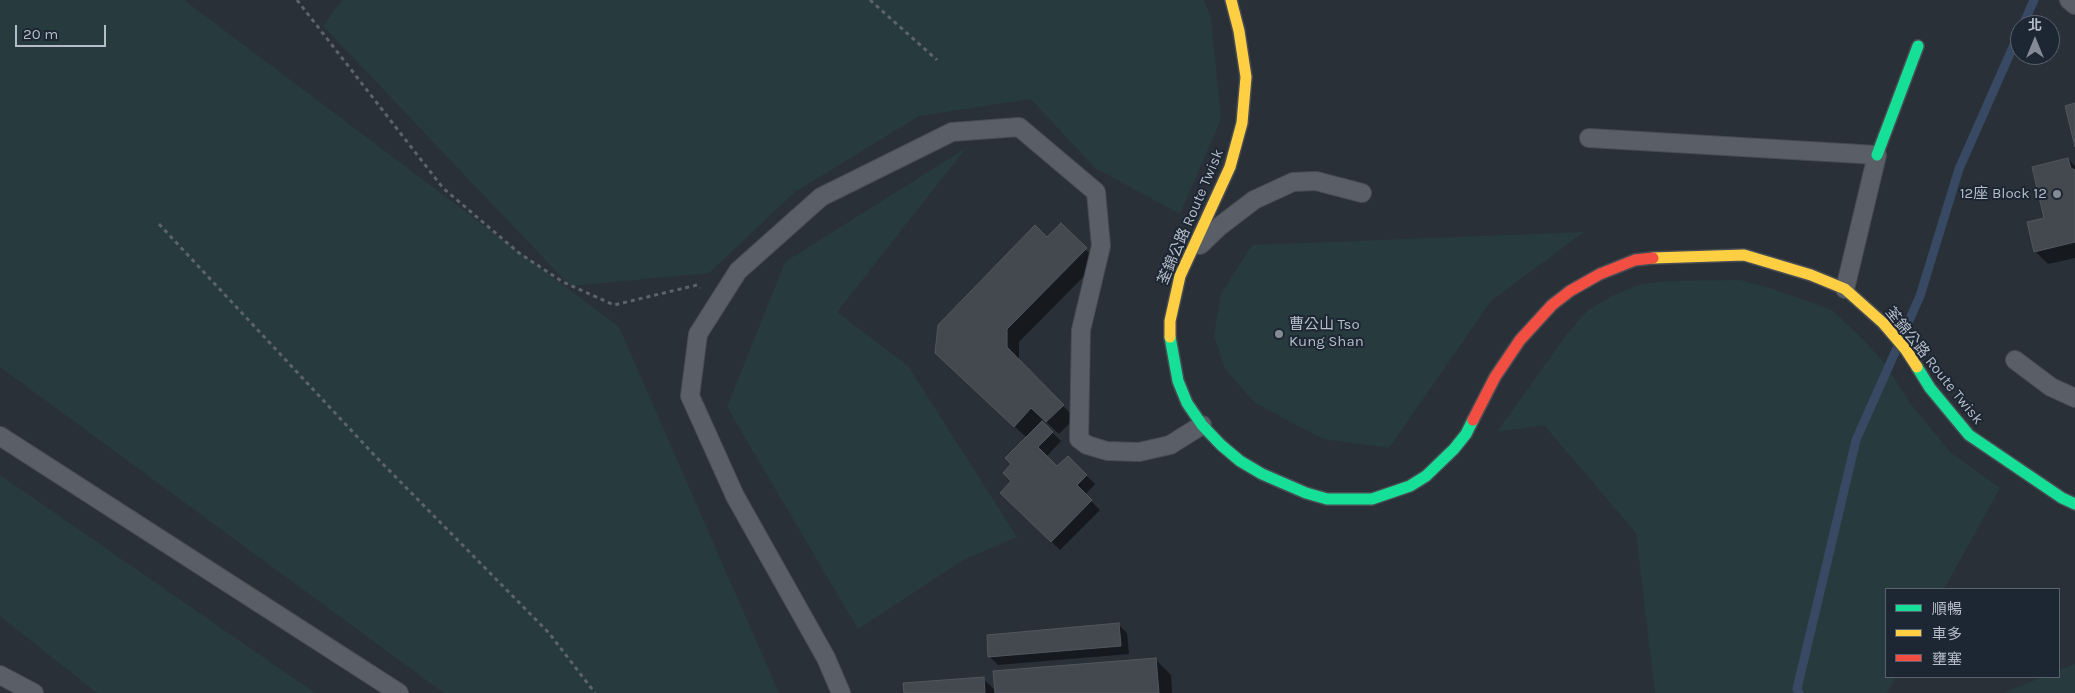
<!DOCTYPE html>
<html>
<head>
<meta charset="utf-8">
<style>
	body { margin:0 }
	#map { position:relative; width:2075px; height:693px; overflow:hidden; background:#2a3038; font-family:Karla,"Noto Sans TC",sans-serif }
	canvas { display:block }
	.legend { position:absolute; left:1885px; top:588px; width:175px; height:90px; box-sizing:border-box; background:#1d2633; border:1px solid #59626f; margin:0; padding:6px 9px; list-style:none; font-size:15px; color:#b4bcc9 }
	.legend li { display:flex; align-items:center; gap:10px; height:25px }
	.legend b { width:25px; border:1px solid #59626f }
	.north { position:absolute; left:2010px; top:15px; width:50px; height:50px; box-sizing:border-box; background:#1d2633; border:1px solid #59626f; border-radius:50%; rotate:0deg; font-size:14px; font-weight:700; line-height:20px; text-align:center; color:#b4bcc9 }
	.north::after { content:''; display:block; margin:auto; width:18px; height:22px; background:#848b96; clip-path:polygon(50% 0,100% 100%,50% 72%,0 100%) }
	.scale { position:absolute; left:15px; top:25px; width:91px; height:22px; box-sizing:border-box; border:2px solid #b4bcc9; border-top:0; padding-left:6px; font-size:15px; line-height:18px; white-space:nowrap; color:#b4bcc9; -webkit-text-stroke:4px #1d2633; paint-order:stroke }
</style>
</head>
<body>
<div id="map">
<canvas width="2075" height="693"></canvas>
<ul class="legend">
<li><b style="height:6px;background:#16e098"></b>順暢</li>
<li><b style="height:6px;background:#ffcf43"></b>車多</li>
<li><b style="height:6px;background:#f24e42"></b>壅塞</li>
</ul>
<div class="north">北</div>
<div class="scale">20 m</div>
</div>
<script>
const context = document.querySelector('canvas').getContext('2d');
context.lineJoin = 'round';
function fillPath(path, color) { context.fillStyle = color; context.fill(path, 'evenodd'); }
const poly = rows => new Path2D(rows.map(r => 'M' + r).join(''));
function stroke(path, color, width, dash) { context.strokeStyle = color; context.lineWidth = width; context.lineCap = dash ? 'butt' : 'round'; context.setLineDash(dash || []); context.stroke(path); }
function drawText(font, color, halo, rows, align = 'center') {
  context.font = font + ' Karla,"Noto Sans TC",sans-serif'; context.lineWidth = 4; context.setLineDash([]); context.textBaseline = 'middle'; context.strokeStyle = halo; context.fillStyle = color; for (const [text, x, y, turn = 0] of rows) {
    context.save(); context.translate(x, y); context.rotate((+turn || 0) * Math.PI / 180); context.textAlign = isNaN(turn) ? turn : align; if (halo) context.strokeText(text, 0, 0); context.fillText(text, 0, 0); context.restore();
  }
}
fillPath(poly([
	[0,0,184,0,619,327,779,693,444,693,0,367],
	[342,0,1204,0,1211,18,1221,119,1180,214,1095,168,1031,99,919,116,795,192,709,273,570,286,323,26],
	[966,148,837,312,908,366,1017,537,965,559,858,629,727,407,785,262],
	[1584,232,1491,301,1389,448,1323,439,1255,403,1225,369,1214,336,1221,294,1252,245],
	[1740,280,1770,288,1832,310,1864,340,1885,364,1910,403,1951,453,2000,488,1944,589,1886,589,1886,677,1896,677,1887,693,1655,693,1636,533,1544,425,1497,432,1567,334,1587,311,1612,296,1641,284,1664,281],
	[0,475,315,693,97,693,0,616],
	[2075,664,2075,693,2003,693,2043,677,2059,677,2059,670]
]), '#273a3e');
fillPath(poly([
	[2068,159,2075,166,2075,258,2048,264,2035,251],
	[1061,225,1098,262,1019,342,1019,361,1075,418,1059,434,1044,420,1042,422,1061,441,1046,457,1057,468,1068,458,1095,484,1085,495,1100,510,1060,550,1001,493,1013,481,1013,464,1027,438,949,366,1047,239],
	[1118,624,1127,633,1129,654,998,665,990,657],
	[1155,659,1171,675,1172,693,905,693,983,679,996,691]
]), '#0007');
stroke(poly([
	[2023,25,2034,0],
	[1799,693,1797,689,1856,440,1920,296,1959,169,2020,31]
]), '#384963', 9);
const building = poly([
	[2075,103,2075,147,2065,106,2075,103],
	[2068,158,2071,168,2075,170,2075,242,2034,252,2027,222,2044,218,2032,167,2068,158],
	[1061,223,1087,248,1007,329,1007,347,1064,405,1046,422,1031,408,1014,427,935,353,938,325,1035,225,1047,237,1061,223],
	[1042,421,1053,432,1038,447,1057,466,1068,456,1087,475,1077,485,1092,500,1051,542,1000,493,1011,481,1003,473,1011,464,1005,458,1042,421],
	[1119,623,1121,646,988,657,987,635,1119,623],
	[1156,658,1159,693,995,693,993,671,1156,658],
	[984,677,985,693,904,693,903,683,984,677]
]);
fillPath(building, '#444950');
stroke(building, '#52575f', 1);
const lane = poly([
	[2069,0,2075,5],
	[1589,138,1877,155,1845,289],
	[1200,245,1220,226,1254,200,1293,182,1316,181,1362,193],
	[2015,360,2051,387,2075,398],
	[0,436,399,693],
	[0,675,34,693],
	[841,693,826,658,735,496,690,396,698,334,738,271,821,197,952,132,1019,127,1096,192,1101,246,1081,330,1079,439,1087,445,1107,451,1139,452,1170,445,1202,425]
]);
const fast = poly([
	[1877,155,1918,46],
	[1170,337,1178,381,1187,403,1202,425,1221,445,1240,461,1262,474,1306,493,1327,499,1372,499,1410,486,1426,476,1454,449,1466,434,1473,420],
	[1917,367,1930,388,1969,435,2062,498,2075,504]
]);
const slow = poly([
	[1653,258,1744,255,1811,275,1845,289,1883,323,1906,350,1917,367],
	[1170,337,1170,321,1180,276,1230,167,1242,123,1246,77,1239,31,1231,0]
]);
const jam = poly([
	[1473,420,1495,377,1520,340,1552,305,1570,291,1600,274,1635,260,1653,258]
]);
stroke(lane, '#484c53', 20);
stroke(fast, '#484c53', 14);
stroke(slow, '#484c53', 14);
stroke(jam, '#484c53', 14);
stroke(poly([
	[297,0,443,188,519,253,563,282,614,305,697,285,700,288],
	[870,0,937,60],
	[159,224,377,458,549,633,595,693]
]), '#5d636a', 3, [4, 4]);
stroke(lane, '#5a5e66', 18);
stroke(fast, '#16e098', 11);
stroke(slow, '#ffcf43', 11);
stroke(jam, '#f24e42', 11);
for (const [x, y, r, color] of [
	[2057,194,5,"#848b96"],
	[1279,334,5,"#848b96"]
]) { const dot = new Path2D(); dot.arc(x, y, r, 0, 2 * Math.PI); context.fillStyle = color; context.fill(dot); stroke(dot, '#1d2633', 2); }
drawText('15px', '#b4bcc9', '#1d2633', [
	["12座 Block 12",2047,194],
	["曹公山 Tso",1289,325,"left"],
	["Kung Shan",1289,342,"left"]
], 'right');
drawText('15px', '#b4bcc9', '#1d2633', [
	["荃錦公路 Route Twisk",1191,217,-67],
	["荃錦公路 Route Twisk",1934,366,51]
]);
</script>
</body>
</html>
